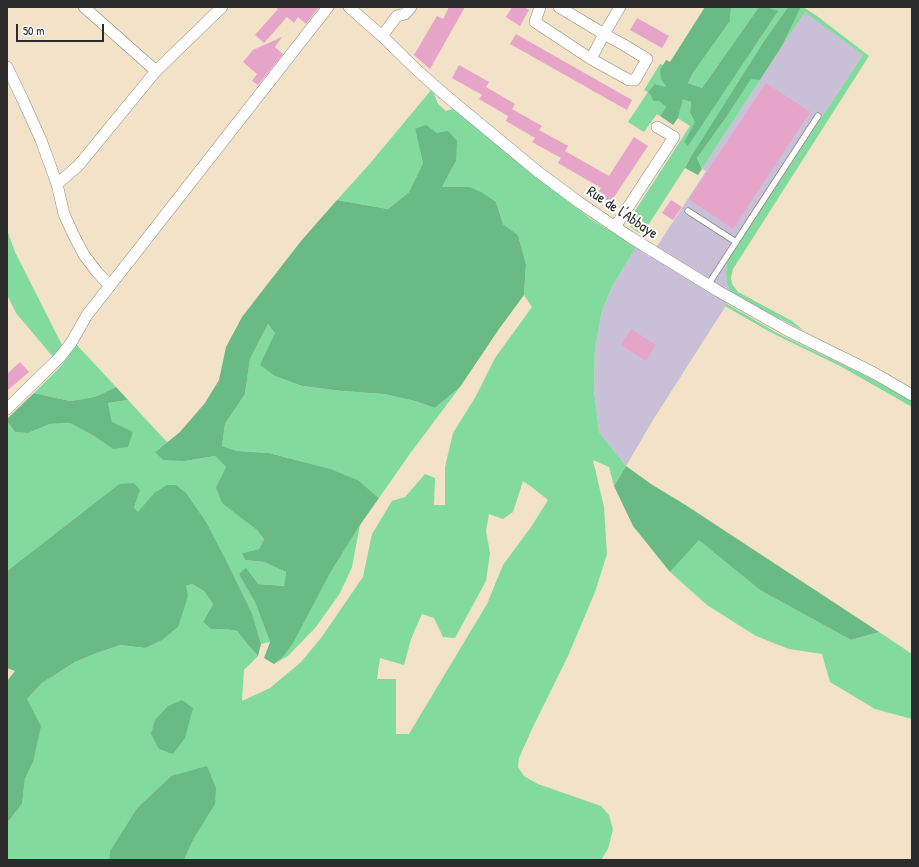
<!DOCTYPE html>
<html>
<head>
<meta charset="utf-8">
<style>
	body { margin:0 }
	#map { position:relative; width:919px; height:867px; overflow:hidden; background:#f2e2c8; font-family:"Patrick Hand",sans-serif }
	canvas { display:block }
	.frame { position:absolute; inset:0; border:8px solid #2b2b2b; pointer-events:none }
	.scale { position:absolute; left:16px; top:24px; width:88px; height:18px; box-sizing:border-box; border:2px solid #2b2b2b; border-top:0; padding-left:5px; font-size:12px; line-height:14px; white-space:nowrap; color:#2b2b2b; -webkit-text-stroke:3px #fff; paint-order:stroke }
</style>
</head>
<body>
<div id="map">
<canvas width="919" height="867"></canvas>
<div class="frame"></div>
<div class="scale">50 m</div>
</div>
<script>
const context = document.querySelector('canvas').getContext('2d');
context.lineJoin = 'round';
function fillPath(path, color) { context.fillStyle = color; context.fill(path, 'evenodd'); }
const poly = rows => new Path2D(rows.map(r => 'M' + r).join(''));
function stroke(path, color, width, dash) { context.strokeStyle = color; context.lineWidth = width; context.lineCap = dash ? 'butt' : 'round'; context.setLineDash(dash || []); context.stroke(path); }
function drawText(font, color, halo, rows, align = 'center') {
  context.font = font + ' "Patrick Hand",sans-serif'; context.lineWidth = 4; context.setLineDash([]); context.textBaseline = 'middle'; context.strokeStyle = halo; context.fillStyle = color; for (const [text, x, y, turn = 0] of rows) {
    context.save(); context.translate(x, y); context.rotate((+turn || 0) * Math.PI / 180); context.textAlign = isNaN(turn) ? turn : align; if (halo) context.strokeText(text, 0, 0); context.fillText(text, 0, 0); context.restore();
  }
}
fillPath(poly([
	[805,11,863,55,728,258,726,272,727,283,730,291,734,293,653,420,626,466,599,432,594,390,595,348,602,311,612,287,636,247,650,257,706,171,702,169]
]), '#c9bfd7');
fillPath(poly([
	[731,7,759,7,702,88,688,83,693,73,730,21],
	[767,7,788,7,764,41,690,158,685,168,645,230,639,233,632,228,629,225,629,220,690,126,678,118,683,98,691,102,690,113,695,122,684,142,777,11],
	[801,7,803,7,817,16,869,56,733,269,731,277,732,284,738,292,792,321,804,331,769,313,730,291,727,283,726,272,728,258,863,55,805,12,782,46],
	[660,64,663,65,660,69,666,86,659,101,666,107,660,116,657,114,644,132,628,122,648,92,644,90],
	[751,78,760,80,702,169,697,158,725,119],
	[432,89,438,104,446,111,452,109,458,111,537,178,591,219,636,247,612,287,602,311,595,348,594,390,599,432,626,466,614,486,609,467,593,460,604,507,607,554,595,592,568,656,532,729,519,758,518,767,524,776,538,784,601,806,609,815,613,829,608,849,601,860,184,860,194,838,171,776,137,808,110,851,109,860,7,860,7,823,22,804,25,779,33,762,27,699,42,683,75,662,97,653,120,645,145,648,186,586,192,584,204,591,213,604,203,622,211,629,225,629,237,631,249,646,258,656,244,670,242,701,270,688,301,662,321,638,363,577,372,534,392,501,405,497,425,474,435,478,434,505,445,505,445,467,453,433,476,396,495,358,532,307,524,295,526,264,518,235,503,224,496,202,470,187,442,187,456,161,437,133,415,129,423,163,409,192,388,209,337,200,367,167],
	[523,481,533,488,548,500,531,527,503,565,487,604,409,734,396,734,396,679,377,679,380,658,404,665,411,639,422,614,434,618,443,637,455,638,486,581,490,553,486,531,489,514,503,519,513,512],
	[7,230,15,252,62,345,53,357,16,313,7,295],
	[727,304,777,333,860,373,899,393,912,401,912,407,840,366,772,333,725,306],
	[268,324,275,332,275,376,302,386,342,391,384,394,415,401,435,408,460,387,409,455,379,498,358,480,331,469,269,453,237,451,222,446,225,424,245,394,250,359],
	[75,343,116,387,97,396,84,399,70,401,34,393,60,367,68,357],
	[128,400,167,442,155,452,185,461,215,456,226,467,216,487,241,517,257,530,264,541,259,549,242,553,245,560,264,562,286,572,284,586,258,584,240,574,255,602,270,642,261,644,252,613,230,568,154,493,138,513,134,508,140,490,119,484,7,571,7,421,15,432,28,433,50,424,70,423,94,436,113,449,112,423,108,403],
	[360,525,352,567,340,593,316,627,288,656,274,664,282,658,329,575],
	[699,539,760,590,851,640,879,632,912,654,912,719,875,709,830,682,822,654,789,649,756,636,707,605,670,572]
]), '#83da9e');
fillPath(poly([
	[705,7,731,7,730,21,693,73,688,83,702,88,759,7,767,7,778,11,688,146,684,142,695,122,690,113,691,102,683,99,678,118,673,125,660,116,666,107,659,101,653,101,651,95,648,92,655,84,665,87,666,86,661,79,660,69,663,65,666,60,670,62],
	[788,7,801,7,782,46,760,80,751,79,725,119,697,158,702,169,698,175,685,168,690,158,764,41],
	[426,125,437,133,448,131,457,141,456,161,442,187,470,187,481,192,496,202,503,224,518,235,526,264,524,295,499,329,460,387,435,408,415,401,384,394,342,391,302,386,275,376,260,365,275,333,268,324,250,359,245,394,225,424,222,446,237,451,269,453,331,469,358,480,379,498,360,525,329,575,293,643,282,658,274,664,264,658,270,642,255,602,239,574,246,568,258,584,284,586,286,572,264,562,245,560,242,553,259,549,264,540,257,530,222,503,216,487,226,467,215,456,185,461,163,460,155,452,180,432,205,403,219,380,226,347,242,317,301,241,337,200,388,209,409,192,423,163,415,129],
	[116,387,128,400,108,403,112,422,133,432,128,447,113,449,94,436,70,423,50,424,28,433,15,432,7,421,7,419,34,393,70,401,84,399,97,396],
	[626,466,651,484,684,504,879,632,851,640,760,590,699,540,670,572,633,526,614,486],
	[134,483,140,490,134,508,138,512,154,493,167,485,176,485,186,493,206,522,230,568,252,613,261,644,258,656,249,646,237,631,225,629,211,629,203,622,213,604,204,591,192,584,186,586,188,596,178,627,162,640,145,648,120,645,97,653,75,662,42,683,27,699,41,726,33,762,25,779,22,804,7,823,7,681,15,671,7,668,7,571,119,484],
	[182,700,193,708,185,738,173,754,159,749,151,734,155,720,168,706],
	[207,766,216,788,215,804,194,838,184,860,109,860,110,851,137,808,171,776]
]), '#6aba85');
fillPath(poly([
	[275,7,319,7,306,24,298,17,294,23,287,17,264,43,255,35,278,9],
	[449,7,465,7,430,69,414,55,437,16,443,19],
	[512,7,523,7,529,10,520,26,506,17],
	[637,18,669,36,662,48,630,30],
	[516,34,632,100,627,110,510,44],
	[282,37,275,47,283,54,258,85,252,81,257,74,243,62,253,50],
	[459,65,489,82,486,87,515,104,512,109,542,126,539,130,568,146,561,158,532,142,535,138,506,121,508,116,479,99,482,95,452,78],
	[766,83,810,112,733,229,689,199],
	[634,137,648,146,610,203,597,194,601,188,558,163,565,151,609,176],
	[671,200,682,207,673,220,662,213],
	[631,329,656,345,646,361,621,345],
	[20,362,29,372,7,391,7,374]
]), '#e6a4c9');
const service = poly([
	[688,211,736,242],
	[708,285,818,116]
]);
const minor = poly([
	[84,7,156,71],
	[349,7,382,36,419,72,444,94,537,171,580,203,630,237,718,291,787,330,874,373,912,395],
	[540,7,535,22,591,59,604,34,559,7],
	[382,36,397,16,405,14,411,7],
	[591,59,629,80,635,80,647,59,624,45,604,34,620,7],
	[7,67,22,98,41,140,57,184,64,214,73,234,84,255,97,272,110,286],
	[57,184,78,166,156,71,222,7],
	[615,227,674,137,657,127],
	[7,409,60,357,71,343,87,315,328,7]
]);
stroke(service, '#8e867a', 7);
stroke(minor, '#8e867a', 12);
stroke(service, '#fff', 5.5);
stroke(minor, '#fff', 11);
drawText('15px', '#2b2b2b', '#fff', [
	["Rue de l'Abbaye",622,213,34]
]);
</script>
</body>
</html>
